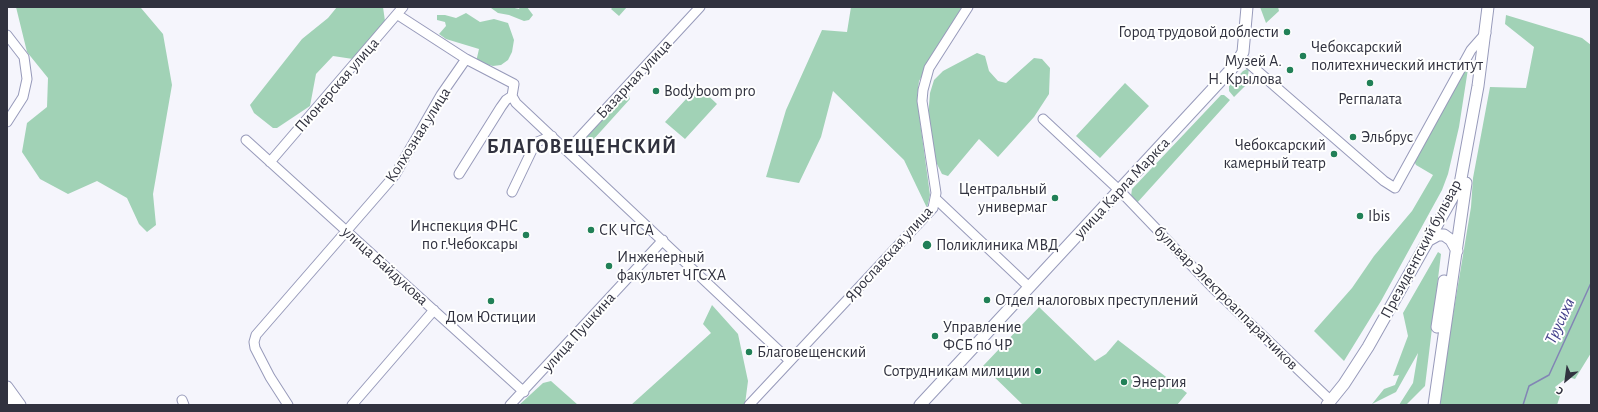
<!DOCTYPE html>
<html>
<head>
<meta charset="utf-8">
<style>
	body { margin:0 }
	#map { position:relative; width:1598px; height:412px; overflow:hidden; background:#f5f5fc; font-family:"Alegreya Sans",sans-serif }
	canvas { display:block }
	.frame { position:absolute; inset:0; border:8px solid #31323f; pointer-events:none }
	.north { position:absolute; left:1546px; top:360px; width:40px; height:40px; -webkit-text-stroke:3px #fff; paint-order:stroke; rotate:209deg; font-size:11px; font-weight:700; line-height:16px; text-align:center; color:#31323f }
	.north::after { content:''; display:block; margin:auto; width:14px; height:18px; background:#31323f; clip-path:polygon(50% 0,100% 100%,50% 72%,0 100%) }
</style>
</head>
<body>
<div id="map">
<canvas width="1598" height="412"></canvas>
<div class="frame"></div>
<div class="north">С</div>
</div>
<script>
const context = document.querySelector('canvas').getContext('2d');
context.lineJoin = 'round';
function fillPath(path, color) { context.fillStyle = color; context.fill(path, 'evenodd'); }
const poly = rows => new Path2D(rows.map(r => 'M' + r).join(''));
function stroke(path, color, width, dash) { context.strokeStyle = color; context.lineWidth = width; context.lineCap = dash ? 'butt' : 'round'; context.setLineDash(dash || []); context.stroke(path); }
function drawText(font, color, halo, rows, align = 'center') {
  context.font = font + ' "Alegreya Sans",sans-serif'; context.lineWidth = 4; context.setLineDash([]); context.textBaseline = 'middle'; context.strokeStyle = halo; context.fillStyle = color; for (const [text, x, y, turn = 0] of rows) {
    context.save(); context.translate(x, y); context.rotate((+turn || 0) * Math.PI / 180); context.textAlign = isNaN(turn) ? turn : align; if (halo) context.strokeText(text, 0, 0); context.fillText(text, 0, 0); context.restore();
  }
}
fillPath(poly([
	[16,7,137,7,141,8,163,34,172,85,153,194,156,225,147,232,139,224,127,198,97,181,68,194,40,179,22,152,27,123,47,107,48,78,27,52],
	[337,7,383,7,385,21,353,59,333,56,316,74,310,106,277,128,273,128,254,113,250,105,302,39,328,18],
	[510,7,519,9,520,7,527,7,533,15,529,20,524,21,509,15,498,13,491,8],
	[613,7,627,7,619,16,611,9],
	[851,7,964,7,919,81,917,99,930,195,927,208,904,160,833,91,821,137,799,183,766,177,786,110,822,30,847,32],
	[1260,7,1278,7,1279,11,1266,23],
	[466,13,480,22,494,19,508,23,514,40,512,52,508,60,501,65,493,66,476,62,479,49,446,39,439,34,446,26,445,22,437,20,437,15,445,15,456,18],
	[1506,15,1582,38,1591,45,1591,353,1575,379,1568,377,1555,387,1560,396,1557,405,1440,405,1445,363,1471,207,1473,178,1490,87,1526,88,1534,47,1505,24],
	[977,53,985,56,989,71,998,81,1006,83,1034,58,1042,59,1050,68,1049,94,1034,117,998,157,979,139,948,176,942,174,936,162,928,118,930,93,934,80,943,71],
	[1470,56,1459,127,1448,174,1442,190,1381,301,1344,361,1314,331,1352,288,1374,256,1412,211,1433,175,1416,165,1414,161],
	[1249,68,1247,84,1234,97,1229,91,1229,86,1243,71],
	[1125,83,1149,106,1100,158,1076,136],
	[698,86,717,104,685,139,665,122],
	[626,95,629,96,630,99,583,151,579,150,578,146],
	[1221,95,1224,95,1230,100,1136,204,1131,196,1132,189],
	[1438,252,1441,254,1425,386,1406,405,1399,405,1413,383,1418,353,1396,392,1372,404,1384,389,1395,385,1399,375,1393,376,1408,336,1403,313],
	[712,305,738,334,748,381,745,404,631,405,711,333,703,324],
	[1039,307,1095,361,1106,354,1118,340,1187,393,1177,405,1023,405,983,366],
	[551,381,578,405,519,405,543,383]
]), '#a1d2b6');
stroke(poly([
	[1523,405,1529,386,1549,375,1591,283]
]), '#8285b5', 1.5);
const minor = poly([
	[398,15,466,59,514,84,512,96,516,103,790,361],
	[7,35,24,57,27,79,23,97,7,122],
	[1246,61,1384,181,1395,188,1471,50,1486,33],
	[1043,119,1119,190],
	[246,140,524,392],
	[567,151,700,7],
	[270,162,403,7],
	[459,174,501,107,506,100,512,96],
	[512,192,533,148,537,142,552,136],
	[1123,194,1212,287,1331,401],
	[936,199,1029,287],
	[182,400,184,405],
	[288,405,270,377,255,348,254,342,256,335,395,175,441,95,466,59],
	[352,405,434,310],
	[510,405,663,240],
	[749,405,933,208,936,193,922,101,923,90,929,68,968,7]
]);
const major = poly([
	[1429,240,1438,235,1444,235,1451,240,1457,251],
	[1437,327,1444,281],
	[7,387,20,405],
	[7,400,10,405],
	[920,405,1236,64,1243,52,1247,7],
	[1327,405,1344,384,1368,347,1460,184,1478,86,1488,7],
	[1434,405,1466,183]
]);
stroke(minor, '#979aba', 11);
stroke(major, '#979aba', 13);
stroke(minor, '#fff', 9);
stroke(major, '#fff', 11);
for (const [x, y, r, color] of [
	[1287,32,4,"#218057"],
	[1303,56,4,"#218057"],
	[1290,70,4,"#218057"],
	[1370,83,4,"#218057"],
	[656,91,4,"#218057"],
	[1353,137,4,"#218057"],
	[1334,154,4,"#218057"],
	[1055,198,4,"#218057"],
	[1360,216,4,"#218057"],
	[591,230,4,"#218057"],
	[526,235,4,"#218057"],
	[927,245,5,"#218057"],
	[609,266,4,"#218057"],
	[987,300,4,"#218057"],
	[491,301,4,"#218057"],
	[935,336,4,"#218057"],
	[749,352,4,"#218057"],
	[1038,371,4,"#218057"],
	[1124,382,4,"#218057"]
]) { const dot = new Path2D(); dot.arc(x, y, r, 0, 2 * Math.PI); context.fillStyle = color; context.fill(dot); stroke(dot, '#fff', 1.5); }
drawText('16px', '#31323f', '#fff', [
	["Город трудовой доблести",1279,32,"right"],
	["Чебоксарский",1311,47],
	["политехнический институт",1311,65],
	["Музей А.",1282,61,"right"],
	["Н. Крылова",1282,79,"right"],
	["Bodyboom pro",664,91],
	["Регпалата",1370,99,"center"],
	["Эльбрус",1361,137],
	["Чебоксарский",1326,145,"right"],
	["камерный театр",1326,163,"right"],
	["Центральный",1047,189,"right"],
	["универмаг",1047,207,"right"],
	["Ibis",1368,216],
	["Инспекция ФНС",518,226,"right"],
	["по г.Чебоксары",518,244,"right"],
	["СК ЧГСА",599,230],
	["Поликлиника МВД",936,245],
	["Инженерный",617,257],
	["факультет ЧГСХА",617,275],
	["Отдел налоговых преступлений",995,300],
	["Дом Юстиции",491,317,"center"],
	["Управление",943,327],
	["ФСБ по ЧР",943,345],
	["Благовещенский",757,352],
	["Сотрудникам милиции",1030,371,"right"],
	["Энергия",1132,382]
], 'left');
drawText('16px', '#31323f', '#fff', [
	["Базарная улица",634,79,-47],
	["Пионерская улица",337,85,-49],
	["Колхозная улица",418,135,-58],
	["улица Карла Маркса",1122,188,-47],
	["Президентский бульвар",1421,249,-62],
	["Ярославская улица",889,254,-48],
	["улица Байдукова",385,266,42],
	["бульвар Электроаппаратчиков",1226,298,45],
	["улица Пушкина",579,332,-48]
]);
drawText('italic 17px', '#433f8a', '#fff', [
	["Трусиха",1560,321,-65]
]);
context.letterSpacing = '1px';
drawText('bold 20px', '#31323f', '#fff', [
	["БЛАГОВЕЩЕНСКИЙ",582,147]
]);
context.letterSpacing = '0px';
</script>
</body>
</html>
